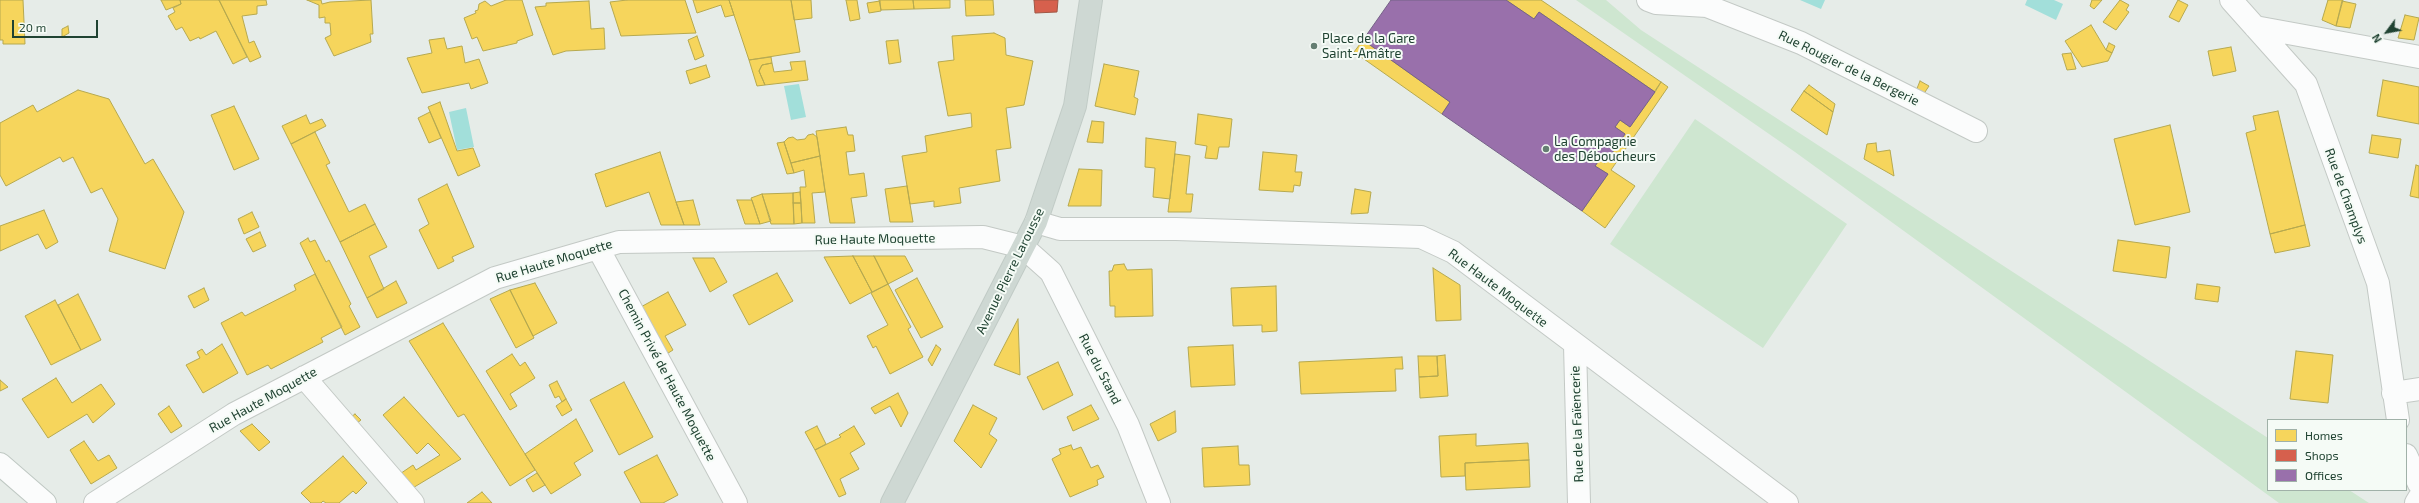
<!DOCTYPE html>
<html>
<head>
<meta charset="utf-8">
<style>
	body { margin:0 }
	#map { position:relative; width:2419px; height:503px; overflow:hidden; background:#e6ece8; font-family:"Exo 2",sans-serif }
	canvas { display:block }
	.legend { position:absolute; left:2267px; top:419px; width:140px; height:72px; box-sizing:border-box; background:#f5fbf6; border:1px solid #a0b1a8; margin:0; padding:5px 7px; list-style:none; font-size:12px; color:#204332 }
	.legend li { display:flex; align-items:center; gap:8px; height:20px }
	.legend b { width:20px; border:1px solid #a0b1a8 }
	.north { position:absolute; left:2367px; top:12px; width:40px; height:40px; -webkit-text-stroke:3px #f5fbf6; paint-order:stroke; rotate:238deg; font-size:11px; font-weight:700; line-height:16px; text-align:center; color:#204332 }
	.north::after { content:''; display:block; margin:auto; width:14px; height:18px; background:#204332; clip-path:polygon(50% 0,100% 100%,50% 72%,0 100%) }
	.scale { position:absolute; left:12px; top:20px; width:86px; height:18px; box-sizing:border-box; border:2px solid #204332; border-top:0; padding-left:5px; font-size:12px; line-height:14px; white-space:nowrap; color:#204332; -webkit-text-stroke:3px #f5fbf6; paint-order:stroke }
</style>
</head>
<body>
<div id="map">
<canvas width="2419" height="503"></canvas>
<ul class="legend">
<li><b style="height:11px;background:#f6d55c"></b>Homes</li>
<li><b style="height:11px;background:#d6604d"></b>Shops</li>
<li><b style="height:11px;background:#9970ab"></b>Offices</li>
</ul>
<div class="north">N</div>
<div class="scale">20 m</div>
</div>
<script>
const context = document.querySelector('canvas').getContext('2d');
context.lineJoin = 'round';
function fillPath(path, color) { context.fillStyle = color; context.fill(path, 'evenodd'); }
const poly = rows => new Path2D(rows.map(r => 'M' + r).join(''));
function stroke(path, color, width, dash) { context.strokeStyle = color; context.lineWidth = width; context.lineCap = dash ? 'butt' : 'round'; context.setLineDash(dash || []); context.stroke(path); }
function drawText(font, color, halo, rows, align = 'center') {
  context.font = font + ' "Exo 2",sans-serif'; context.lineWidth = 4; context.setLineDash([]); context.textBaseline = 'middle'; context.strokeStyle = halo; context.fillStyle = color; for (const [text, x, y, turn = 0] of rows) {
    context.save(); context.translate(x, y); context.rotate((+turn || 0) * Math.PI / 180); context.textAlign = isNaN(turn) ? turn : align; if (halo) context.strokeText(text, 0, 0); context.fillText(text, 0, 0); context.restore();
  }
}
fillPath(poly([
	[1576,0,1606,0,1641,30,2268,438,2268,490,2349,490,2369,503,2279,503,1795,152],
	[1695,119,1847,224,1763,348,1610,244]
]), '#cee6d0');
fillPath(poly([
	[1800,0,1825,0,1821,9],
	[2027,0,2054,0,2063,4,2056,20,2025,5],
	[799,84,806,117,791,120,784,86],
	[466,108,474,147,457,150,449,112]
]), '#a2dfda');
const homes = poly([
	[0,0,23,0,25,44,3,44,3,40,0,40,0,0],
	[161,0,180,0,181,4,166,10,161,0],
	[180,0,219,0,247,57,233,64,216,31,200,39,199,37,190,41,182,27,176,30,168,16,175,12,173,8,181,4,180,0],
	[219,0,266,0,267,5,257,6,257,14,242,16,249,43,254,41,261,57,250,62,219,0],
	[307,0,321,0,322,4,330,2,371,0,373,34,370,34,371,42,334,56,325,38,331,35,330,23,325,23,325,17,319,18,319,5,307,0],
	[506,0,522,0,533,35,517,41,517,43,483,51,477,37,472,39,464,18,476,13,475,11,478,10,479,4,485,1,491,6,506,0],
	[627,0,685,0,696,33,621,36,610,2,627,0],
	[693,0,729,0,734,15,725,17,721,5,697,13,693,0],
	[729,0,791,0,800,52,749,60,729,0],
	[791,0,811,0,812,18,794,20,791,0],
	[846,0,857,0,860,19,850,21,846,0],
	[913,0,950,0,950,8,914,9,913,0],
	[913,0,914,9,881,10,879,0,913,0],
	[965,0,993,0,994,15,966,16,965,0],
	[1506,0,1541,0,1661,82,1655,92,1539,12,1534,19,1506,0],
	[2092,0,2102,0,2094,9,2090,6,2092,0],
	[2120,0,2129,5,2126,10,2129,12,2116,30,2103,22,2120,0],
	[2178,0,2188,5,2179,22,2169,17,2178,0],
	[2328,0,2343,0,2336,26,2322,20,2328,0],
	[589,1,591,29,604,28,605,49,566,51,553,55,535,7,546,6,546,3,589,1],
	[880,1,881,11,869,13,867,3,880,1],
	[2342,1,2356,4,2350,28,2336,26,2342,1],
	[2405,15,2419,18,2414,40,2398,38,2405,15],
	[2091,25,2106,50,2112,53,2108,61,2082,67,2065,41,2091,25],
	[68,26,69,33,62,37,62,29,68,26],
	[994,33,1005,38,1006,55,1033,61,1024,105,1006,108,1011,148,996,150,1000,181,959,188,961,203,934,207,934,201,910,204,902,156,927,152,925,136,972,127,971,113,948,116,938,62,954,60,952,36,994,33],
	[697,36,704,56,695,60,688,40,697,36],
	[444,38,447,49,462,46,465,63,479,59,488,83,471,89,469,83,422,93,407,58,432,53,429,40,444,38],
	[898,40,901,62,889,64,886,41,898,40],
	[1363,40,1450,102,1442,114,1354,52,1363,40],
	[2109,43,2115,46,2112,53,2106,50,2109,43],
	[2231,47,2236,71,2213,76,2208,51,2231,47],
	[2071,53,2076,69,2067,70,2062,54,2071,53],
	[771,57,772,63,762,65,759,71,765,85,757,86,749,60,771,57],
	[805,61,808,80,765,85,759,71,762,65,772,63,774,72,792,70,790,62,805,61],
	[1104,64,1139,71,1134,97,1138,99,1135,115,1095,106,1104,64],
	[706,65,710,77,690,84,686,71,706,65],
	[2383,80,2419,87,2419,124,2377,116,2383,80],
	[1920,81,1929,86,1923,95,1916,91,1920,81],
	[1661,82,1668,87,1611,170,1635,186,1605,228,1582,211,1608,174,1595,166,1600,159,1605,163,1625,134,1615,127,1620,120,1630,127,1661,82],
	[1809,85,1835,104,1833,112,1804,91,1809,85],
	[78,90,109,99,145,164,153,159,184,212,165,269,109,251,118,219,102,188,91,193,73,157,63,162,60,157,6,186,0,175,0,123,33,105,37,112,78,90],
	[1804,91,1833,112,1827,135,1791,110,1804,91],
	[440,102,457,151,473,148,480,166,458,176,428,107,440,102],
	[234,106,259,159,234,170,211,115,234,106],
	[2278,111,2305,225,2270,234,2246,133,2256,130,2253,116,2278,111],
	[430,112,441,138,429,143,418,118,430,112],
	[1198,114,1232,119,1229,147,1219,147,1217,159,1205,158,1207,146,1195,144,1198,114],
	[306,115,310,124,322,119,326,126,291,144,282,126,306,115],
	[1092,121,1104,122,1103,143,1087,142,1092,121],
	[2170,125,2190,212,2135,225,2114,139,2170,125],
	[846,127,848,135,853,135,855,151,846,152,849,175,864,173,867,196,851,198,855,223,830,223,816,131,846,127],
	[315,132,330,163,326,165,349,212,365,204,375,224,340,242,291,144,315,132],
	[813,134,817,137,820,156,791,163,784,142,788,138,793,137,797,140,805,139,808,135,813,134],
	[2372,135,2401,139,2398,158,2369,153,2372,135],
	[1146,138,1176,142,1170,199,1153,197,1155,168,1145,167,1146,138],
	[784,142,794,173,787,174,777,143,784,142],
	[1876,143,1877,152,1890,150,1894,176,1864,159,1867,144,1876,143],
	[660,152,676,202,684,225,661,225,649,192,606,207,595,174,660,152],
	[1263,152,1297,155,1295,172,1302,172,1300,186,1294,185,1293,192,1259,190,1263,152],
	[1175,154,1190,156,1186,194,1193,194,1191,212,1168,212,1175,154],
	[820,156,825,192,812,193,815,223,802,223,800,187,806,187,804,170,794,173,791,163,820,156],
	[2416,165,2419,166,2419,198,2410,196,2416,165],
	[1079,169,1102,170,1101,206,1068,206,1079,169],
	[447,184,474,247,452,257,454,261,438,269,419,230,429,224,418,199,447,184],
	[907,186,913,222,890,222,885,189,907,186],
	[1355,189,1371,192,1368,213,1351,214,1355,189],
	[800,192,801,203,793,203,793,193,800,192],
	[793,193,794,224,771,224,762,194,793,193],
	[762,194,771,221,760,224,751,198,762,194],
	[693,200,700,225,684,225,676,202,693,200],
	[737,200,752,200,760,224,745,224,737,200],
	[793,203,801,203,802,223,794,224,793,203],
	[44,210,58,242,46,249,38,234,0,251,0,226,44,210],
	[252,212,259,227,244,234,238,219,252,212],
	[375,224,387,247,369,256,384,289,367,298,340,242,375,224],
	[2305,225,2310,246,2275,253,2270,234,2305,225],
	[260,232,266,246,253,252,246,239,260,232],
	[308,238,310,242,315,240,326,262,329,260,351,304,349,306,360,327,345,335,300,243,308,238],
	[2118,240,2170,247,2166,278,2113,271,2118,240],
	[853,256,872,292,850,304,824,257,853,256],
	[853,256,874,256,888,284,872,292,853,256],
	[874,256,905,256,913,271,888,284,874,256],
	[693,258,714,258,727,282,710,292,693,258],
	[1124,264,1127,270,1152,269,1153,316,1115,317,1115,306,1110,306,1109,271,1112,271,1114,265,1124,264],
	[1433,268,1460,285,1461,320,1436,321,1433,268],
	[777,273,793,301,749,325,733,295,777,273],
	[315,274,342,327,321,338,323,342,271,369,268,365,247,375,221,323,242,312,245,316,296,290,294,285,315,274],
	[917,278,943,327,921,338,895,290,917,278],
	[396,281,407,303,377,318,367,298,396,281],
	[535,283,557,323,533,336,510,290,535,283],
	[888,284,911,327,908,329,923,357,890,374,876,346,873,348,867,336,888,325,871,293,888,284],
	[2197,284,2220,287,2218,302,2195,299,2197,284],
	[1276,286,1277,331,1262,332,1262,325,1233,326,1231,288,1276,286],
	[204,288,209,300,194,308,188,296,204,288],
	[510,290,534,338,516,348,490,299,510,290],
	[668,292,686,325,665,336,673,350,665,355,639,308,668,292],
	[78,294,101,340,81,350,58,305,78,294],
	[55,300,81,350,51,365,25,316,55,300],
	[1018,319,1020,375,994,365,1018,319],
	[443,323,535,470,510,486,464,414,458,417,409,341,443,323],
	[222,344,238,373,203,393,186,365,200,358,197,352,202,349,206,355,222,344],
	[936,345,941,349,932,366,928,360,936,345],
	[1233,345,1235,385,1191,387,1188,347,1233,345],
	[2296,351,2333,355,2328,403,2290,399,2296,351],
	[512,354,520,366,525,362,535,378,510,394,517,406,510,410,486,371,512,354],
	[1445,355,1448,396,1420,398,1419,377,1438,376,1437,356,1445,355],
	[1418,356,1437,356,1438,376,1419,377,1418,356],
	[1402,357,1403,369,1395,369,1396,391,1301,394,1299,362,1402,357],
	[1058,362,1073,395,1043,410,1027,377,1058,362],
	[56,378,72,403,101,384,115,404,93,423,87,414,48,438,22,399,56,378],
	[0,380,8,387,0,391,0,380],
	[557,381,566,399,562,402,559,396,555,398,549,385,557,381],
	[624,382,653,437,619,455,590,400,624,382],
	[898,393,908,413,901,427,890,406,875,414,871,408,898,393],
	[404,397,461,459,406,492,394,478,413,465,416,470,440,455,428,443,417,454,383,415,404,397],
	[566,399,572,410,562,416,556,406,566,399],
	[973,405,997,418,989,434,997,440,981,468,954,441,973,405],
	[1091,405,1099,419,1073,431,1067,417,1091,405],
	[169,406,182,426,171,433,158,414,169,406],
	[1175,411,1176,432,1158,441,1150,424,1175,411],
	[355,414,361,420,357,423,351,417,355,414],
	[576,419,593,451,574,463,581,475,551,494,525,454,576,419],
	[252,424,270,442,259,451,240,431,252,424],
	[817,426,826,444,815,450,805,432,817,426],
	[854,426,865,444,850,453,859,469,840,479,846,494,839,497,815,450,841,437,839,435,854,426],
	[1476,434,1476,446,1528,443,1529,460,1465,463,1465,476,1441,477,1439,436,1476,434],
	[84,441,98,461,109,455,117,468,91,484,70,450,84,441],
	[1071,445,1073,450,1081,447,1091,468,1098,465,1104,477,1097,480,1098,485,1070,497,1052,459,1061,454,1059,449,1071,445],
	[1238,446,1239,465,1249,465,1250,485,1204,487,1202,448,1238,446],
	[657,455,678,495,663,503,641,503,624,472,657,455],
	[343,456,367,483,356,494,353,491,339,503,326,503,323,501,321,503,311,503,301,493,343,456],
	[1529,460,1530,487,1466,490,1465,463,1529,460],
	[537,473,545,485,533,492,526,480,537,473],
	[482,492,492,503,467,503,482,492]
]);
fillPath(homes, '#f6d55c');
stroke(homes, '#b6a94f', 1);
const shops = poly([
	[1034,0,1058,0,1057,12,1035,13,1034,0]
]);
fillPath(shops, '#d6604d');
stroke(shops, '#9f5745', 1);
const offices = poly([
	[1391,0,1506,0,1534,19,1539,12,1655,92,1630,127,1620,120,1615,127,1625,134,1605,163,1600,159,1595,166,1608,174,1582,211,1442,114,1450,102,1363,40,1391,0]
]);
fillPath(offices, '#9970ab');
stroke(offices, '#756287', 1);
const street = poly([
	[1648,0,1656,3,1707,6,1801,43,1976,131],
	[2231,0,2306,84,2378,283,2398,420],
	[2255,27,2419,57],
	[1036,222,1060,229,1176,229,1421,237,1453,252,1787,503],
	[598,248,736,503],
	[1575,345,1579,503],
	[304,377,413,503],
	[2393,393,2419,389],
	[2406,455,2419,484],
	[95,503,234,414,495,278,619,242,983,237,1023,247,1051,272,1128,425,1159,503],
	[2416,503,2419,498]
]);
const secondary = poly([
	[0,464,45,503]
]);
const primary = poly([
	[892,503,1036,222,1075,106,1091,0]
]);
stroke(street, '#c3c9c5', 24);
stroke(secondary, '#bfc8c3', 24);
stroke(primary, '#c1cbc6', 24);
stroke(street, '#fbfcfc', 22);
stroke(secondary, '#fbfcfc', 22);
stroke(primary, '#ced8d3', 22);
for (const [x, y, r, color] of [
	[1314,46,4,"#657e72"],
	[1546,149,4,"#657e72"]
]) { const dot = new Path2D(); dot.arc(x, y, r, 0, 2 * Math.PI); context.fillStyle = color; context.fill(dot); stroke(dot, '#f5fbf6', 1.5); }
drawText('13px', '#204332', '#f5fbf6', [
	["Place de la Gare",1322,39],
	["Saint-Amâtre",1322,54],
	["La Compagnie",1554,142],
	["des Déboucheurs",1554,157]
], 'left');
drawText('13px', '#204332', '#f5fbf6', [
	["Rue Rougier de la Bergerie",1849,68,26],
	["Rue de Champlys",2346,196,70],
	["Rue Haute Moquette",875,239,-1],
	["Rue Haute Moquette",554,261,-17],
	["Avenue Pierre Larousse",1010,271,-64],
	["Rue Haute Moquette",1498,288,37],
	["Rue du Stand",1100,369,63],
	["Chemin Privé de Haute Moquette",667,375,62],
	["Rue Haute Moquette",263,400,-29],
	["Rue de la Faïencerie",1577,424,-92]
]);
</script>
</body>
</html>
